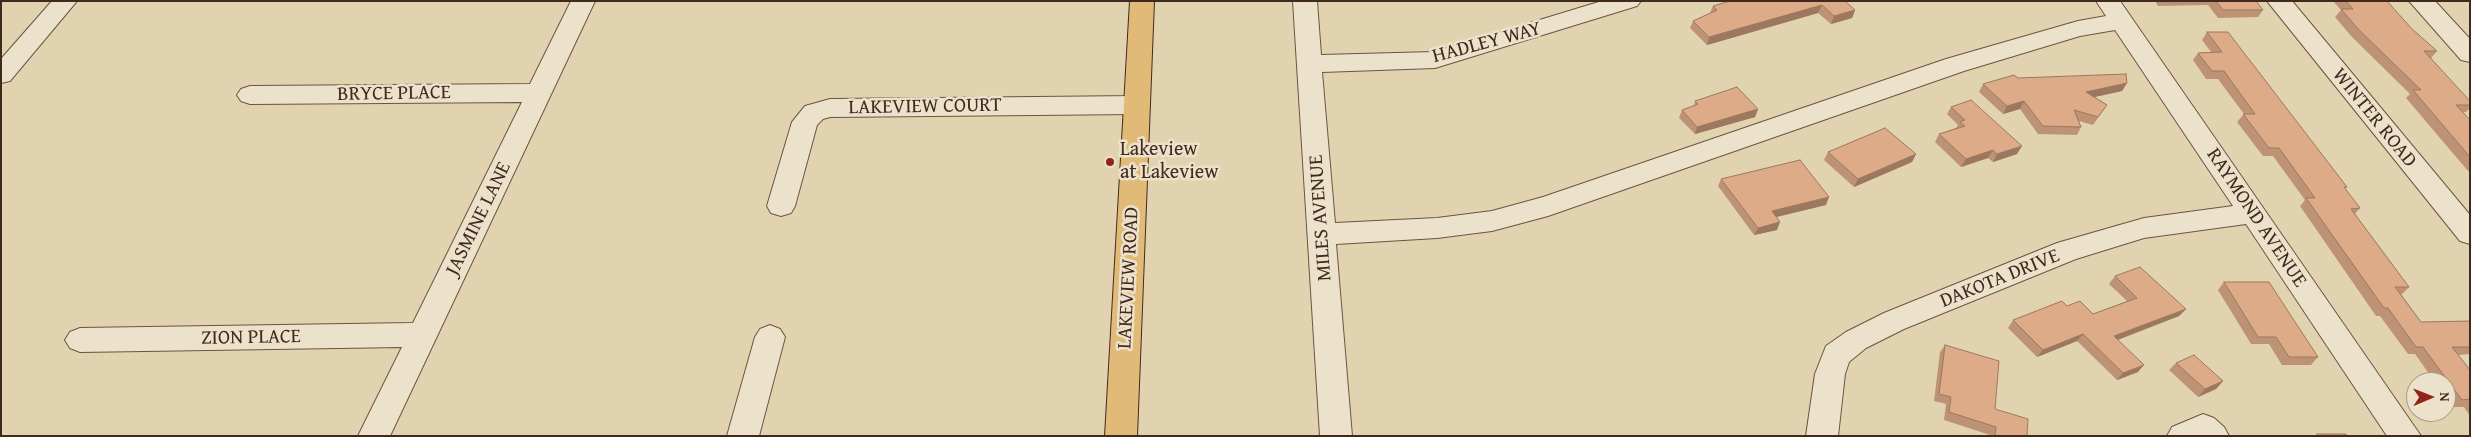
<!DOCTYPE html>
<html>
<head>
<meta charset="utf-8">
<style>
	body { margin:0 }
	#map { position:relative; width:2471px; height:437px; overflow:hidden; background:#e2d3b0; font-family:"Gentium Book Plus",serif }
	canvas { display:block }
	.frame { position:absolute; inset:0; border:2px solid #42291e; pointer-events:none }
	.north { position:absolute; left:2406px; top:372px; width:50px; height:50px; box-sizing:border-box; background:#ece2cc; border:1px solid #a89886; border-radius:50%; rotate:89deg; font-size:14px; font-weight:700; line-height:20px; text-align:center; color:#42291e }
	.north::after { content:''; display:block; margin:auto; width:18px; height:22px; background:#8f2418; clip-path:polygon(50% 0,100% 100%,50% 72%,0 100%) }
</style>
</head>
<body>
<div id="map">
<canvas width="2471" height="437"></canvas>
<div class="frame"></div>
<div class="north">N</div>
</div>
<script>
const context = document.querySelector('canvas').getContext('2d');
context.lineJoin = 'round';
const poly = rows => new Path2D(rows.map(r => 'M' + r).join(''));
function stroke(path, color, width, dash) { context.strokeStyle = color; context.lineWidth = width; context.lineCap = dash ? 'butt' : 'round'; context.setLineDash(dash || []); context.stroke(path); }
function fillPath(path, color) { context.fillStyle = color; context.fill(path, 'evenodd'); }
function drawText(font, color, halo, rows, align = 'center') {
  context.font = font + ' "Gentium Book Plus",serif'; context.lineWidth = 5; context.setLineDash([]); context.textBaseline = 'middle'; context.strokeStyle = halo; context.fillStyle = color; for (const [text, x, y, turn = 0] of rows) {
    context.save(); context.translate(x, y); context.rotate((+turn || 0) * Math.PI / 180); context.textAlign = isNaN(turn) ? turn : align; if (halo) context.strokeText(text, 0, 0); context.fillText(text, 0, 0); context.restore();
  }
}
const minor = poly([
	[52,1,77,1,10,81,1,83,1,59,52,1],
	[571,1,595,1,390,436,358,436,402,347,80,352,70,348,65,340,70,332,80,328,413,323,522,102,250,104,241,101,237,95,241,89,250,86,530,84,571,1],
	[1293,1,1317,1,1321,55,1434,52,1602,1,1641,1,1637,6,1435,68,1322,72,1335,223,1437,218,1492,211,1543,197,1946,59,2078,21,2106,16,2096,1,2120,1,2421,436,2387,436,2246,224,2144,238,2076,259,1904,329,1866,348,1849,362,1845,374,1838,436,1806,436,1815,374,1826,346,1846,332,1884,313,2057,243,2144,218,2233,206,2115,30,2080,36,1964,71,1548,216,1492,231,1437,238,1336,244,1352,436,1320,436,1293,1],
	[2267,1,2292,1,2470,215,2470,244,2460,241,2267,1],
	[2409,1,2435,1,2470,39,2470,62,2461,60,2409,1],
	[1137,96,1146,99,1150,105,1146,111,1137,114,830,117,823,119,817,125,795,206,791,213,781,216,771,213,767,206,792,122,805,106,830,99,1137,96],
	[770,325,780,329,785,337,759,436,727,436,755,337,760,329,770,325],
	[2203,414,2214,418,2224,427,2229,436,2167,436,2172,427,2203,414]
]);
const major = poly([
	[1130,1,1154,1,1137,436,1105,436,1130,1]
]);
stroke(minor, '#6a5442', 2);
stroke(major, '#42291e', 2);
fillPath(minor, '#ece2cc');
fillPath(major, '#e1ba78');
fillPath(poly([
	[1730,1,1847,1,1845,2,1855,10,1852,18,1831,24,1818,13,1707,45,1690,28,1693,21,1710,13,1713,6],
	[2155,1,2256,1,2263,10,2258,17,2218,18,2208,5,2158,6],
	[2333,1,2387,1,2412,29,2437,51,2431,58,2470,105,2470,108,2466,112,2463,112,2470,120,2470,171,2468,171,2406,98,2410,94,2352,37,2335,17,2341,10],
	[2207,32,2347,187,2345,189,2360,208,2355,214,2409,287,2402,294,2401,294,2421,322,2470,321,2470,354,2458,355,2470,370,2470,416,2464,407,2453,407,2446,397,2446,382,2435,382,2415,354,2408,354,2380,316,2376,316,2300,206,2305,200,2273,156,2263,156,2237,122,2244,114,2218,79,2206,79,2193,60,2198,53,2211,52,2202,40],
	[2018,78,2127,83,2122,91,2094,97,2107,105,2093,125,2079,121,2081,127,2077,135,2038,134,2020,109,2003,114,1979,92,1983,84],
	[1695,101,1758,109,1755,117,1695,134,1679,118,1682,110,1694,106],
	[1951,107,2017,154,1993,162,1988,158,1961,167,1935,142,1939,134,1956,128,1958,125,1947,114],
	[1828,152,1916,154,1912,162,1854,187,1824,160],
	[1721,179,1826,205,1776,217,1777,230,1754,235,1718,186],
	[2115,276,2186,309,2179,316,2118,340,2138,372,2117,380,2077,341,2037,357,2008,328,2013,320,2067,306,2093,314,2127,301,2109,284],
	[2224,282,2318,357,2311,365,2282,365,2269,344,2251,344,2218,290],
	[1945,345,1995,409,2027,436,1990,436,1990,435,1944,420,1946,404,1934,401,1940,352],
	[2176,363,2223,381,2216,389,2198,397,2169,370]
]), '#be9375');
fillPath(poly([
	[1822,5,1818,13,1707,45,1709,37],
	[1855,10,1852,18,1831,24,1834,16],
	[2127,83,2122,91,2081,100,2086,92],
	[2024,101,2020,109,2003,114,2007,106],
	[1758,109,1755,117,1695,134,1697,127],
	[2022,146,2017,154,1993,162,1997,154],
	[1993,150,1988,158,1961,167,1966,159],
	[1916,154,1912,162,1854,187,1858,179],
	[1829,197,1826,205,1768,219,1772,211],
	[1780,222,1777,230,1754,235,1758,228],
	[2186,309,2179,316,2109,343,2114,336],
	[2083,334,2077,341,2037,357,2043,350],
	[2144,365,2138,372,2117,380,2123,373],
	[2223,381,2216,389,2198,397,2205,389]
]), '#9b785f');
const building = poly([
	[1730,1,1845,1,1855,10,1834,16,1822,5,1709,37,1693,21,1717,10,1713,6,1730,1],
	[2216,1,2256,1,2263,10,2223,10,2216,1],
	[2346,1,2387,1,2412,29,2437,51,2424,51,2470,101,2470,105,2456,105,2470,120,2470,157,2413,90,2421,90,2358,29,2341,9,2353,9,2346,1],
	[2207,32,2228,32,2347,187,2344,187,2360,208,2351,209,2409,287,2395,287,2421,322,2470,321,2470,347,2452,347,2470,370,2470,399,2462,400,2423,347,2416,347,2388,308,2384,308,2306,198,2315,198,2279,148,2269,148,2243,114,2255,114,2224,71,2212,71,2198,53,2222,52,2207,32],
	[2126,74,2127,83,2086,92,2107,105,2098,117,2074,110,2081,127,2043,126,2024,101,2007,106,1983,84,2014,75,2018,78,2126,74],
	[1737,87,1758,109,1697,127,1682,110,1698,104,1695,101,1737,87],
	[1971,100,2022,146,1997,154,1993,150,1966,159,1939,134,1965,126,1960,122,1965,120,1951,107,1971,100],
	[1885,128,1916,154,1858,179,1828,152,1885,128],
	[1800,160,1829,197,1772,211,1780,222,1758,228,1721,179,1800,160],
	[2140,267,2186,309,2114,336,2144,365,2123,373,2083,334,2043,350,2013,320,2062,301,2067,306,2080,301,2093,314,2137,298,2115,276,2140,267],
	[2224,282,2269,282,2318,357,2289,357,2276,337,2258,337,2224,282],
	[1945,345,1999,361,1995,409,2028,419,2027,436,1995,436,1996,427,1949,412,1951,397,1939,394,1945,345],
	[2194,355,2223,381,2205,389,2176,363,2194,355],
	[2317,434,2346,434,2347,436,2318,436,2317,434]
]);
fillPath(building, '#ddab88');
stroke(building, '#9b785f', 1);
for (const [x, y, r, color] of [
	[1110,162,5,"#8f2418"]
]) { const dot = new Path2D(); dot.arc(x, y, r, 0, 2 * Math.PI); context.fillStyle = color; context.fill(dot); stroke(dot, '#ece2cc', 2); }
drawText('20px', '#42291e', '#ece2cc', [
	["HADLEY WAY",1487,43,-15],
	["BRYCE PLACE",394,94,-1],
	["LAKEVIEW COURT",925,107,-1],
	["WINTER ROAD",2374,118,51],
	["MILES AVENUE",1321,218,-94],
	["RAYMOND AVENUE",2256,218,56],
	["JASMINE LANE",479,219,-64],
	["LAKEVIEW ROAD",1129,278,-87],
	["DAKOTA DRIVE",2000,279,-22],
	["ZION PLACE",251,338,-1]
]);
drawText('20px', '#42291e', '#ece2cc', [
	["Lakeview",1120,150],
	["at Lakeview",1120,173]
], 'left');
</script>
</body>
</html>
